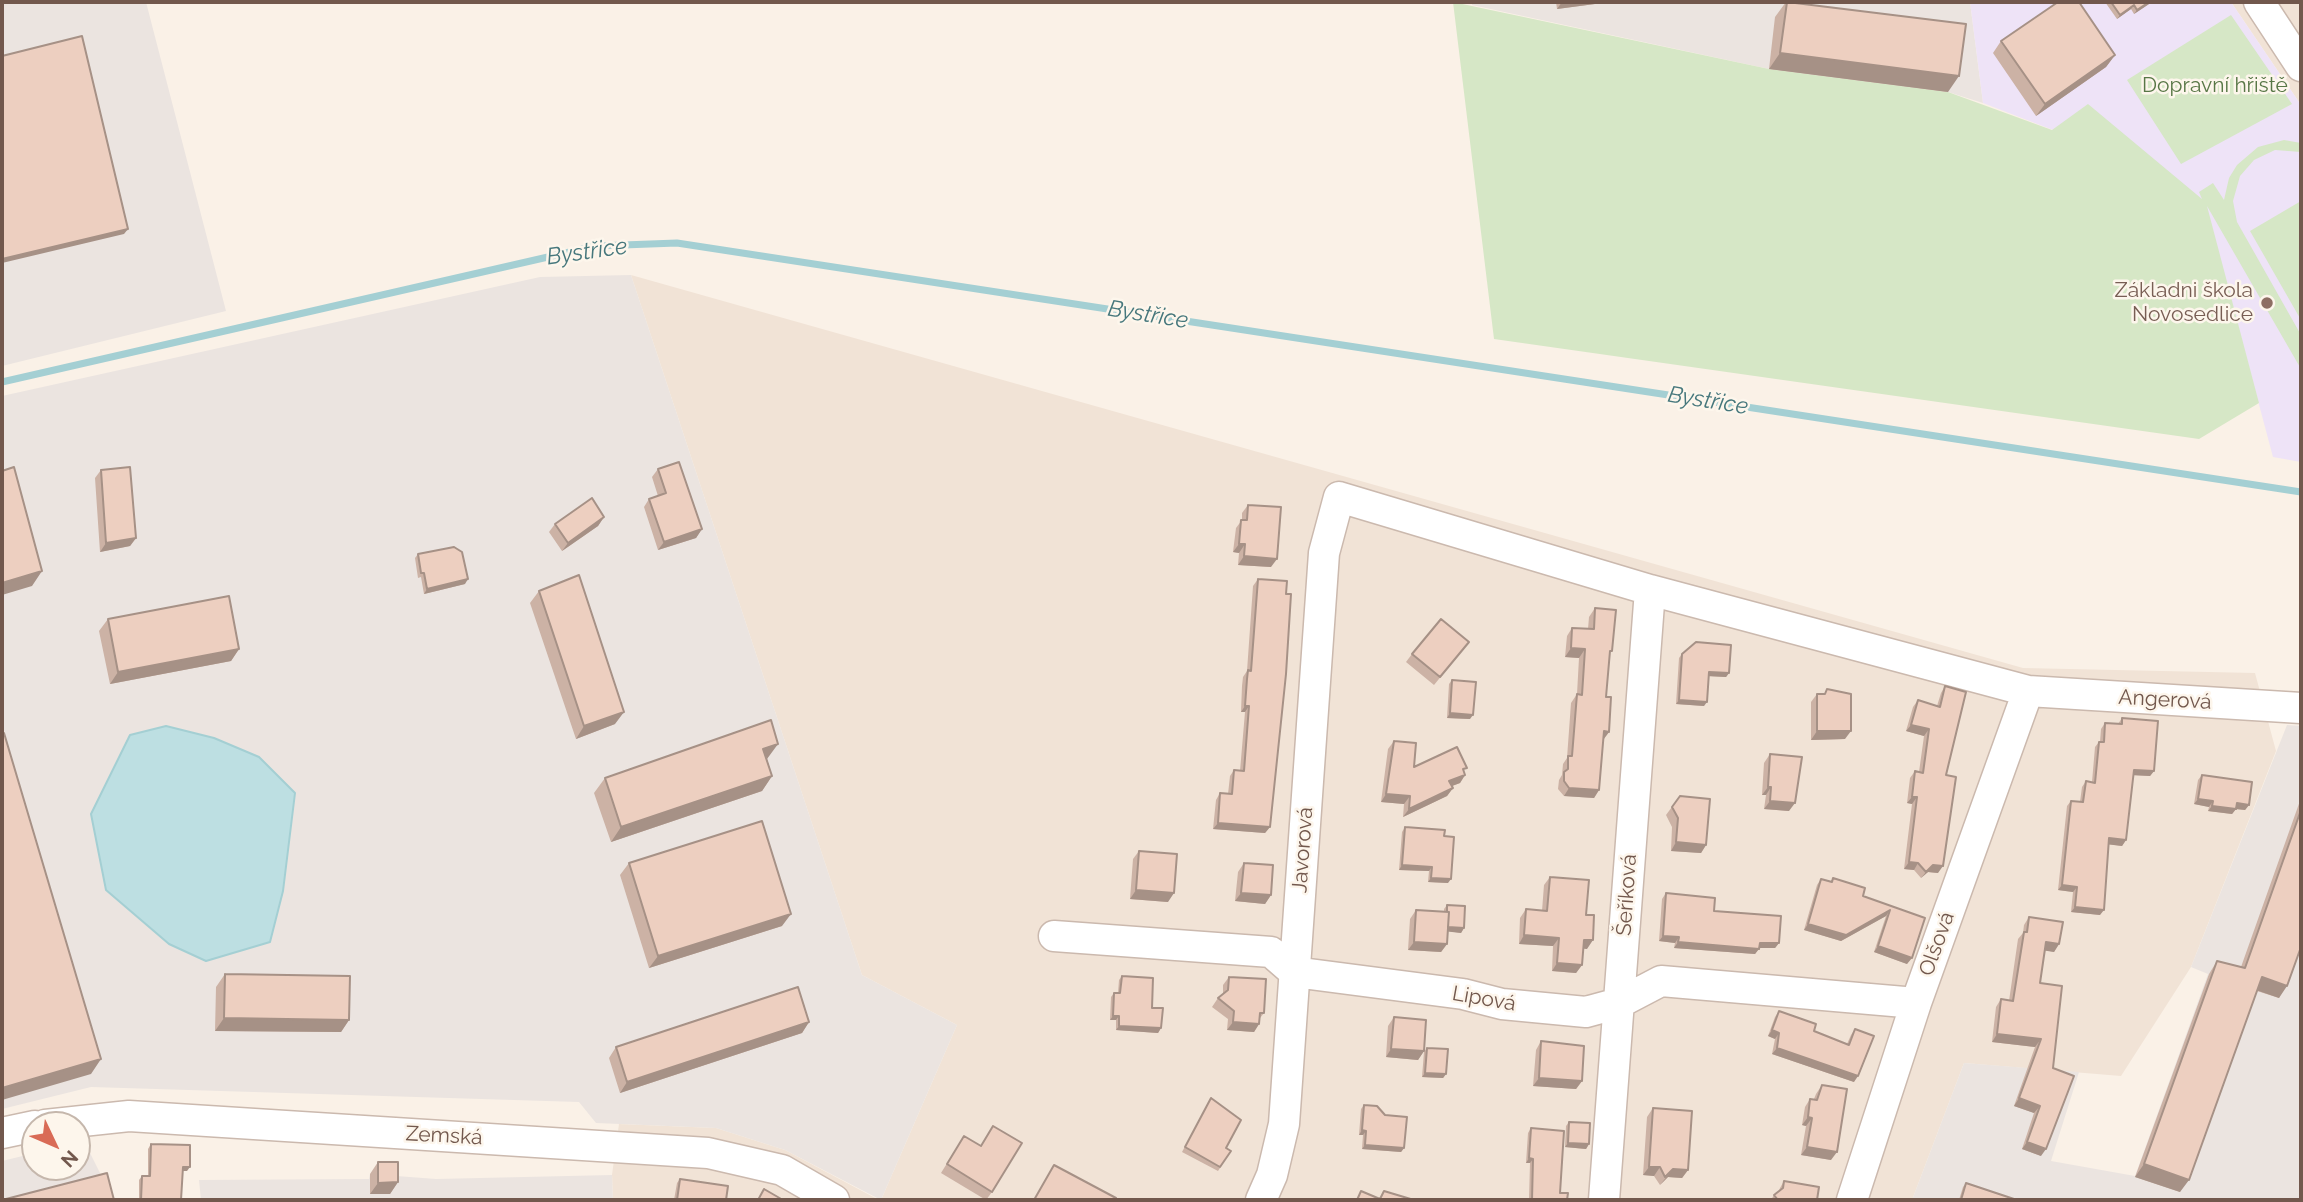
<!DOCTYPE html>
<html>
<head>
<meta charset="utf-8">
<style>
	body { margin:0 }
	#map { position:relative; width:2303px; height:1202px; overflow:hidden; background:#faf1e7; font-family:Raleway,sans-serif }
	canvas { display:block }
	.frame { position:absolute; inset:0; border:4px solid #72584d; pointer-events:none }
	.north { position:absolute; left:21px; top:1111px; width:70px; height:70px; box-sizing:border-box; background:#fdf6ec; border:2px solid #c5b7ac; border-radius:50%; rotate:134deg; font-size:19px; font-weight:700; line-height:28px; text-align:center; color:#72584d }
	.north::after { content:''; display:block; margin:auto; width:24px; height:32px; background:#d96b56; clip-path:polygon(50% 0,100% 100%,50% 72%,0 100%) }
</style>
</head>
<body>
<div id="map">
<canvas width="2303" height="1202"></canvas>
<div class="frame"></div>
<div class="north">N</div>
</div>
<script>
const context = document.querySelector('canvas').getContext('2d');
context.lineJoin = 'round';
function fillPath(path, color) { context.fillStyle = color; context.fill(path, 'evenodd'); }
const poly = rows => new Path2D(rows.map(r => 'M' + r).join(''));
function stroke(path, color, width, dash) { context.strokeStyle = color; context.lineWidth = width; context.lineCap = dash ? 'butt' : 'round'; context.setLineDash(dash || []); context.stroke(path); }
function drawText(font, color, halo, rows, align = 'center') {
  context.font = font + ' Raleway,sans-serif'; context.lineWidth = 5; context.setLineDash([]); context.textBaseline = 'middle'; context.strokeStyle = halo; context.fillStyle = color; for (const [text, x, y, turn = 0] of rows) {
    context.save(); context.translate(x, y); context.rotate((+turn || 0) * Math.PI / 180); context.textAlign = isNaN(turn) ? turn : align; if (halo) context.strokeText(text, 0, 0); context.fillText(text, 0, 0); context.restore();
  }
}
fillPath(poly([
	[2231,2,2301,2,2301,105],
	[631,275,2023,668,2255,673,2276,751,2191,967,2121,1076,1964,1063,1912,1200,881,1200,957,1025,862,975],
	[619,1124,716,1128,785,1150,879,1200,613,1200,612,1175]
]), '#f1e3d6');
fillPath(poly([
	[2,2,146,2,226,311,2,366],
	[1472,2,1970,2,1983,103,1948,92,1769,69,1472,5],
	[631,275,862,975,957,1025,881,1200,785,1150,716,1128,596,1123,579,1102,91,1087,2,1109,2,396,540,277],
	[2287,725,2301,726,2301,1200,1912,1200,1964,1063,2079,1072,2051,1161,2135,1176,2208,974,2191,967],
	[84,1141,104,1181,108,1200,2,1200,2,1161,35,1153,35,1167,77,1167,77,1142],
	[370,1174,436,1179,612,1175,613,1200,201,1200,199,1180,369,1179]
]), '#ebe4e0');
fillPath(poly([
	[1970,2,2231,2,2301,105,2301,462,2273,457,2205,202,2053,130,1983,103]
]), '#eee3f7');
fillPath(poly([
	[1453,2,1769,69,1948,92,2052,130,2088,104,2202,199,2199,192,2213,183,2224,200,2229,178,2237,165,2258,147,2284,140,2301,143,2301,152,2275,150,2254,160,2240,176,2233,201,2237,222,2301,335,2301,369,2207,206,2259,403,2199,439,1494,339],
	[2231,15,2292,104,2181,164,2127,80],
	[2301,201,2301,320,2250,231]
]), '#d6e7c6');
const water = poly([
	[166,726,214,738,259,757,295,793,283,891,270,942,206,961,169,944,106,890,91,814,130,735,166,726]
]);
fillPath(water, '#bddfe2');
stroke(water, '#a4cfd3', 2);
stroke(poly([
	[2,382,596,246,677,243,2301,492]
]), '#a4cfd3', 7);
const minor = poly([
	[2259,2,2301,66],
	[1054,936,1271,952,1294,972,1463,994,1502,1004,1586,1012,1619,1003,1661,981,1916,1003],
	[45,1125,129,1116,708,1153,782,1170,834,1200],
	[2,1133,35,1126],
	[1261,1200,1272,1175,1284,1124,1324,553,1339,497,1650,590,2028,691,2301,708],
	[1604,1200,1650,590],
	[1852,1200,1916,1003,2028,691]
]);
stroke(minor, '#cbb9ae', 33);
stroke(minor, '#fff', 30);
fillPath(poly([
	[1556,2,1610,2,1557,9],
	[1786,2,1948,92,1769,69,1775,17],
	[2105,2,2152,2,2134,14,2131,9,2117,19],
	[2001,41,2115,55,2106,67,2036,116,1993,53],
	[658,469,702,529,696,538,658,550,644,507,649,499,658,496,652,477],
	[101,470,136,538,130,546,100,552,95,478],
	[1248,505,1271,567,1238,565,1239,553,1233,552,1236,528,1242,520,1242,513],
	[604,517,598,526,562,551,549,532,555,524],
	[418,554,465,584,424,594,421,577,418,578,415,558],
	[1258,579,1270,827,1265,833,1213,829,1216,800,1220,793,1228,794,1230,776,1234,770,1240,771,1245,712,1241,712,1242,686,1243,677,1247,671,1253,586],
	[539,591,615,724,576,739,530,603],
	[1595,608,1609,656,1606,697,1609,732,1603,740,1599,790,1594,798,1564,796,1558,789,1559,780,1562,775,1563,764,1567,758,1571,703,1577,694,1579,658,1565,657,1567,636,1572,628,1588,629,1589,617],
	[108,619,239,649,231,661,110,684,99,631],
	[1469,642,1434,685,1406,662,1412,654],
	[1682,654,1729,673,1726,677,1709,676,1704,706,1676,704,1679,658],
	[1452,680,1470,719,1447,718,1449,684],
	[1945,686,1946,775,1938,873,1928,872,1921,878,1914,870,1904,869,1912,804,1907,803,1910,778,1915,771,1919,772,1924,736,1906,731,1913,707,1918,700,1937,706,1941,693],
	[1827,689,1845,739,1811,740,1811,702,1817,694,1824,694],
	[2122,718,2154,771,2150,776,2133,775,2126,840,2122,846,2108,844,2100,915,2071,912,2073,892,2058,890,2067,806,2071,801,2080,802,2082,787,2086,781,2092,782,2095,747,2099,742,2100,742,2101,729,2105,723,2118,724],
	[1394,741,1414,767,1464,772,1465,775,1460,783,1452,786,1453,788,1447,796,1403,817,1404,804,1381,802,1388,749],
	[1770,754,1789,811,1764,809,1766,795,1762,795,1764,763],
	[767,759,772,776,762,791,611,842,594,793,605,778],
	[2202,775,2249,805,2245,810,2236,809,2232,814,2208,811,2209,807,2194,804,2198,780],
	[1680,796,1706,845,1701,853,1671,851,1672,827,1666,815],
	[2301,798,2301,947,2279,998,2257,991,2180,1192,2135,1177,2209,974,2217,961,2241,967],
	[1405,827,1444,836,1448,883,1428,882,1429,871,1399,870,1402,832],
	[1139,851,1168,902,1130,899,1133,859],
	[629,863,782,926,649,968,620,875],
	[1244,863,1271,895,1265,904,1235,901,1238,872],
	[1550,877,1586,915,1587,949,1583,948,1582,965,1576,973,1552,971,1553,946,1519,944,1520,918,1526,909,1542,911,1544,885],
	[1833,878,1863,896,1925,918,1907,964,1874,952,1886,916,1841,941,1804,930,1817,885,1821,879,1831,882],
	[1666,893,1779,943,1775,948,1759,948,1755,954,1674,948,1675,943,1659,941,1662,899],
	[1447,905,1464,928,1461,933,1448,931,1447,944,1441,952,1408,950,1410,919,1416,910,1444,912,1444,909],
	[2029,917,2059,944,2054,952,2045,950,2040,983,2041,1156,2022,1149,2034,1113,2014,1106,2035,1047,1992,1042,1996,1007,2001,999,2009,1001,2018,939,2023,933,2024,925],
	[225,974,349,1020,341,1032,215,1031,216,987],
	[1122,976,1152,1008,1161,1028,1158,1033,1116,1030,1116,1020,1110,1020,1111,997,1114,993,1118,993,1119,980],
	[1229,977,1264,1013,1260,1018,1259,1024,1254,1032,1227,1030,1228,1019,1212,1007,1218,998,1223,995,1223,985],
	[1779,1011,1814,1031,1847,1044,1851,1035,1855,1029,1854,1082,1772,1054,1775,1039,1768,1036,1775,1017],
	[1394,1017,1424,1051,1418,1060,1386,1057,1388,1026],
	[809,1022,802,1033,620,1093,609,1058,616,1047],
	[1541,1041,1582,1081,1576,1089,1533,1086,1536,1050],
	[1427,1048,1446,1074,1443,1078,1422,1077,1424,1052],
	[1822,1085,1831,1160,1801,1155,1806,1126,1802,1125,1805,1107,1810,1099,1814,1099,1816,1094],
	[1211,1098,1226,1148,1231,1151,1218,1171,1182,1152],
	[1364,1105,1385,1115,1404,1148,1401,1152,1362,1149,1363,1135,1359,1135,1361,1109],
	[1653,1108,1688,1170,1682,1178,1668,1177,1660,1185,1654,1176,1643,1175,1647,1117],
	[1569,1122,1589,1144,1586,1149,1565,1147,1566,1126],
	[993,1126,992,1192,986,1200,941,1173,964,1136,981,1146],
	[1531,1128,1560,1193,1567,1200,1529,1200,1530,1163,1526,1163,1528,1133],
	[151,1144,187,1171,183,1171,181,1200,139,1200,139,1180,142,1176,148,1176,148,1149],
	[378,1162,398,1182,390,1194,370,1194,370,1174],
	[680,1179,726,1200,674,1200,677,1183],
	[1784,1181,1817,1200,1771,1200,1774,1195,1779,1191,1780,1188],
	[1966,1183,2017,1200,1959,1200,1963,1187]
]), '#ccb2a5');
fillPath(poly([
	[1562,2,1610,2,1557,9],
	[2149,2,2152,2,2134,14,2137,10],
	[2134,5,2131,9,2117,19,2120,15],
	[1780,53,1959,76,1948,92,1769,69],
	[2115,55,2106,67,2036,116,2045,104],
	[128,229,124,234,2,263,2,259],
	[604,517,598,526,562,551,568,543],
	[702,529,696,538,658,550,664,542],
	[136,538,130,546,100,552,106,543],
	[1239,544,1245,544,1239,553,1233,552],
	[1244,556,1277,559,1271,567,1238,565],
	[42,571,32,586,2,595,2,583],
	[468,579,465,584,424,594,427,589],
	[1571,648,1585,649,1579,658,1565,657],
	[239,649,231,661,110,684,118,672],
	[1709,672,1729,673,1726,677,1706,676],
	[1679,700,1707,702,1704,706,1676,704],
	[1245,706,1249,706,1245,712,1241,712],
	[624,712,615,724,576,739,584,726],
	[1450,713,1473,715,1470,719,1447,718],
	[1911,725,1929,729,1924,736,1906,731],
	[1604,731,1609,732,1603,740],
	[1817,731,1851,731,1845,739,1811,740],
	[778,744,767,759,763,749],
	[2134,770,2154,771,2150,776,2130,775],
	[1465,775,1460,783,1444,789,1449,781],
	[772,776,762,791,611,842,621,827],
	[1768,787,1771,787,1766,795,1762,795],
	[1453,788,1447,796,1403,817,1409,809],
	[1569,788,1599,790,1594,798,1564,796],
	[1386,794,1410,796,1404,804,1381,802],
	[1912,797,1917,797,1912,804,1907,803],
	[2198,799,2213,801,2209,807,2194,804],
	[1770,801,1795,803,1789,811,1764,809],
	[2237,803,2249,805,2245,810,2236,809,2232,814,2208,811,2212,806],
	[1218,823,1270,827,1265,833,1213,829],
	[2109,838,2126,840,2122,846,2105,844],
	[1676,842,1706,845,1701,853,1671,851],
	[1909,862,1918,863,1914,870,1904,869],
	[1402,865,1432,867,1429,871,1399,870],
	[1933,865,1943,866,1938,873,1928,872,1921,878,1926,872],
	[1431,878,1451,879,1448,883,1428,882],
	[2062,885,2077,887,2073,892,2058,890],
	[1136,890,1174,893,1168,902,1130,899],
	[1241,893,1271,895,1265,904,1235,901],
	[2075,907,2104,910,2100,915,2071,912],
	[1890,910,1886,916,1841,941,1804,930,1808,924],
	[791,914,782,926,649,968,658,956],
	[1446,927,1464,928,1461,933,1443,931],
	[1524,935,1559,938,1553,946,1519,944],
	[1663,936,1679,937,1675,943,1659,941],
	[1584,940,1593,940,1587,949,1578,948],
	[1414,942,1447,944,1441,952,1408,950],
	[1678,942,1760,943,1779,943,1775,948,1756,948,1759,949,1755,954,1674,948],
	[2046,942,2059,944,2054,952,2041,950],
	[1878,946,1912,958,1907,964,1874,952],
	[1557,963,1582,965,1576,973,1552,971],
	[2262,977,2287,986,2279,998,2253,989],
	[1113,1016,1119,1016,1116,1020,1110,1020],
	[224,1018,349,1020,341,1032,215,1031],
	[809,1022,802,1033,620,1093,627,1082],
	[1233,1022,1259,1024,1254,1032,1227,1030],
	[1119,1026,1161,1028,1158,1033,1116,1030],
	[1772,1030,1779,1033,1775,1039,1768,1036],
	[1997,1034,2041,1039,2035,1047,1992,1042],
	[1777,1048,1858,1076,1854,1082,1772,1054],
	[1391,1049,1424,1051,1418,1060,1386,1057],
	[101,1059,91,1074,2,1100,2,1088],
	[1425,1073,1446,1074,1443,1078,1422,1077],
	[1539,1078,1582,1081,1576,1089,1533,1086],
	[2019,1098,2040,1106,2034,1113,2014,1106],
	[1808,1117,1812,1118,1806,1126,1802,1125],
	[1362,1130,1366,1131,1363,1135,1359,1135],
	[2027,1142,2046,1149,2041,1156,2022,1149],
	[1568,1143,1589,1144,1586,1149,1565,1147],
	[1365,1145,1404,1148,1401,1152,1362,1149],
	[1807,1147,1837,1152,1831,1160,1801,1155],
	[1529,1158,1533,1159,1530,1163,1526,1163],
	[2144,1164,2189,1180,2180,1192,2135,1177],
	[183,1167,190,1167,187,1171,180,1171],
	[1649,1167,1660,1167,1654,1176,1643,1175],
	[1673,1169,1688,1170,1682,1178,1668,1177,1660,1185],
	[398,1182,390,1194,370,1194,378,1183]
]), '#a69186');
const building = poly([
	[1787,2,1966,24,1959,76,1780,53,1787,2],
	[2058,2,2079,2,2115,55,2045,104,2001,41,2058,2],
	[2111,2,2149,2,2137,10,2134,5,2120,15,2111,2],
	[82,36,128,229,2,259,2,56,82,36],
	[679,462,702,529,664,542,649,499,666,493,658,469,679,462],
	[14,467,42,571,2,583,2,471,14,467],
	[130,467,136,538,106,543,101,470,130,467],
	[592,498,604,517,568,543,555,524,592,498],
	[1248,505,1281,507,1277,559,1244,556,1245,544,1239,544,1241,520,1247,520,1248,505],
	[454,547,462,552,468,579,427,589,424,573,421,573,418,554,454,547],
	[579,575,624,712,584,726,539,591,579,575],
	[1258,579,1287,581,1286,594,1291,594,1286,674,1270,827,1218,823,1220,793,1232,794,1234,770,1244,771,1249,706,1245,706,1247,679,1248,670,1251,671,1258,579],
	[229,596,239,649,118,672,108,619,229,596],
	[1595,608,1616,610,1612,651,1610,651,1606,697,1611,697,1609,732,1604,731,1599,790,1569,788,1564,781,1564,772,1568,769,1568,756,1572,756,1577,694,1582,695,1585,649,1571,648,1572,628,1594,629,1595,608],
	[1441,619,1469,642,1440,677,1412,654,1441,619],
	[1696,642,1731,645,1729,673,1709,672,1707,702,1679,700,1682,654,1696,642],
	[1452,680,1476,682,1473,715,1450,713,1452,680],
	[1945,686,1966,692,1946,775,1956,777,1943,866,1933,865,1926,872,1918,863,1909,862,1917,797,1912,797,1915,771,1923,773,1929,729,1911,725,1918,700,1940,707,1945,686],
	[1827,689,1851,694,1851,731,1817,731,1817,694,1825,694,1827,689],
	[2122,718,2158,721,2154,771,2134,770,2126,840,2109,838,2104,910,2075,907,2077,887,2062,885,2071,801,2083,802,2086,781,2095,783,2099,742,2104,742,2105,723,2122,724,2122,718],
	[771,720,778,744,763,749,772,776,621,827,605,778,771,720],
	[2,733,4,733,101,1059,2,1088,2,733],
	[1394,741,1416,743,1414,767,1457,747,1467,768,1463,769,1465,775,1449,781,1453,788,1409,809,1410,796,1386,794,1394,741],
	[1770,754,1802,757,1795,803,1770,801,1771,787,1768,787,1770,754],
	[2202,775,2252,782,2249,805,2237,803,2236,809,2212,806,2213,801,2198,799,2202,775],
	[1680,796,1710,799,1706,845,1676,842,1678,818,1672,807,1680,796],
	[2301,810,2301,947,2287,986,2262,977,2189,1180,2144,1164,2217,961,2245,968,2301,810],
	[762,821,791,914,658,956,629,863,762,821],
	[1405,827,1445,830,1444,836,1454,837,1451,879,1431,878,1432,867,1402,865,1405,827],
	[1139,851,1177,854,1174,893,1136,890,1139,851],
	[1244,863,1273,865,1271,895,1241,893,1244,863],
	[1550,877,1589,880,1586,915,1594,915,1593,940,1584,940,1582,965,1557,963,1559,938,1524,935,1526,909,1547,911,1550,877],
	[1833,878,1865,888,1863,896,1925,918,1912,958,1878,946,1890,910,1846,935,1808,924,1821,879,1832,882,1833,878],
	[1666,893,1715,898,1714,911,1781,916,1779,943,1760,943,1759,949,1678,942,1679,937,1663,936,1666,893],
	[1447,905,1465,906,1464,928,1448,927,1449,912,1447,912,1447,905],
	[1416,910,1449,912,1447,944,1414,942,1416,910],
	[2029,917,2063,922,2059,944,2046,942,2040,983,2062,986,2053,1068,2074,1076,2046,1149,2027,1142,2040,1106,2019,1098,2041,1039,1997,1034,2001,999,2013,1001,2024,932,2027,932,2029,917],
	[225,974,350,976,349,1020,224,1018,225,974],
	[1122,976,1153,978,1152,1008,1163,1008,1161,1028,1119,1026,1119,1016,1113,1016,1114,993,1120,993,1122,976],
	[1229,977,1266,979,1264,1013,1260,1013,1259,1024,1233,1022,1234,1011,1218,998,1228,990,1229,977],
	[798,987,809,1022,627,1082,616,1047,798,987],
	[1779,1011,1816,1024,1814,1031,1849,1045,1855,1029,1874,1036,1858,1076,1777,1048,1779,1033,1772,1030,1779,1011],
	[1394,1017,1426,1020,1424,1051,1391,1049,1394,1017],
	[1541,1041,1584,1046,1582,1081,1539,1078,1541,1041],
	[1427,1048,1448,1049,1446,1074,1425,1073,1427,1048],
	[1822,1085,1847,1089,1837,1152,1807,1147,1812,1118,1808,1117,1810,1099,1817,1100,1822,1085],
	[1211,1098,1241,1120,1226,1148,1231,1151,1220,1167,1185,1147,1211,1098],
	[1364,1105,1377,1106,1385,1115,1407,1117,1404,1148,1365,1145,1366,1131,1362,1130,1364,1105],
	[1653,1108,1692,1111,1688,1170,1673,1169,1665,1177,1660,1167,1649,1167,1653,1108],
	[1569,1122,1590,1123,1589,1144,1568,1143,1569,1122],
	[993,1126,1022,1143,992,1192,947,1164,964,1136,981,1146,993,1126],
	[1531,1128,1564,1131,1560,1193,1568,1193,1567,1200,1532,1200,1533,1159,1529,1158,1531,1128],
	[151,1144,190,1145,190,1167,183,1167,181,1200,141,1200,142,1176,150,1176,151,1144],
	[378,1162,398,1162,398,1182,378,1183,378,1162],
	[1054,1165,1116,1198,1115,1200,1034,1200,1054,1165],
	[107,1173,114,1200,2,1200,107,1173],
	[680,1179,728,1186,726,1200,677,1200,680,1179],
	[1784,1181,1819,1187,1817,1200,1778,1200,1774,1195,1783,1188,1784,1181],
	[1966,1183,2017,1200,1961,1200,1966,1183],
	[764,1189,783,1200,758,1200,764,1189],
	[1361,1191,1380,1199,1384,1191,1414,1200,1357,1200,1361,1191]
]);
fillPath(building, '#edcfc0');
stroke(building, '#a69186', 2);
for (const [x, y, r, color] of [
	[2267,303,7,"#8d6e63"]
]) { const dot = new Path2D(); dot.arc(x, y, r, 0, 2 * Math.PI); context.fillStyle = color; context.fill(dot); stroke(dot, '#fdf6ec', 2.5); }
drawText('21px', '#587746', '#fdf6ec', [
	["Dopravní hřiště",2215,86]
]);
drawText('21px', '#785e54', '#fdf6ec', [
	["Základni škola",2253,291],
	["Novosedlice",2253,315]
], 'right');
drawText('21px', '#72584d', '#fdf6ec', [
	["Angerová",2165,700,3],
	["Javorová",1303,850,-86],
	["Šeříková",1627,895,-86],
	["Olšová",1937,944,-70],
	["Lipová",1484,999,10],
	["Zemská",444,1136,3]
]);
drawText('italic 23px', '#46777c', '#fdf6ec', [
	["Bystřice",587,252,-8],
	["Bystřice",1148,315,9],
	["Bystřice",1708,401,9]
]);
</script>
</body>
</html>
